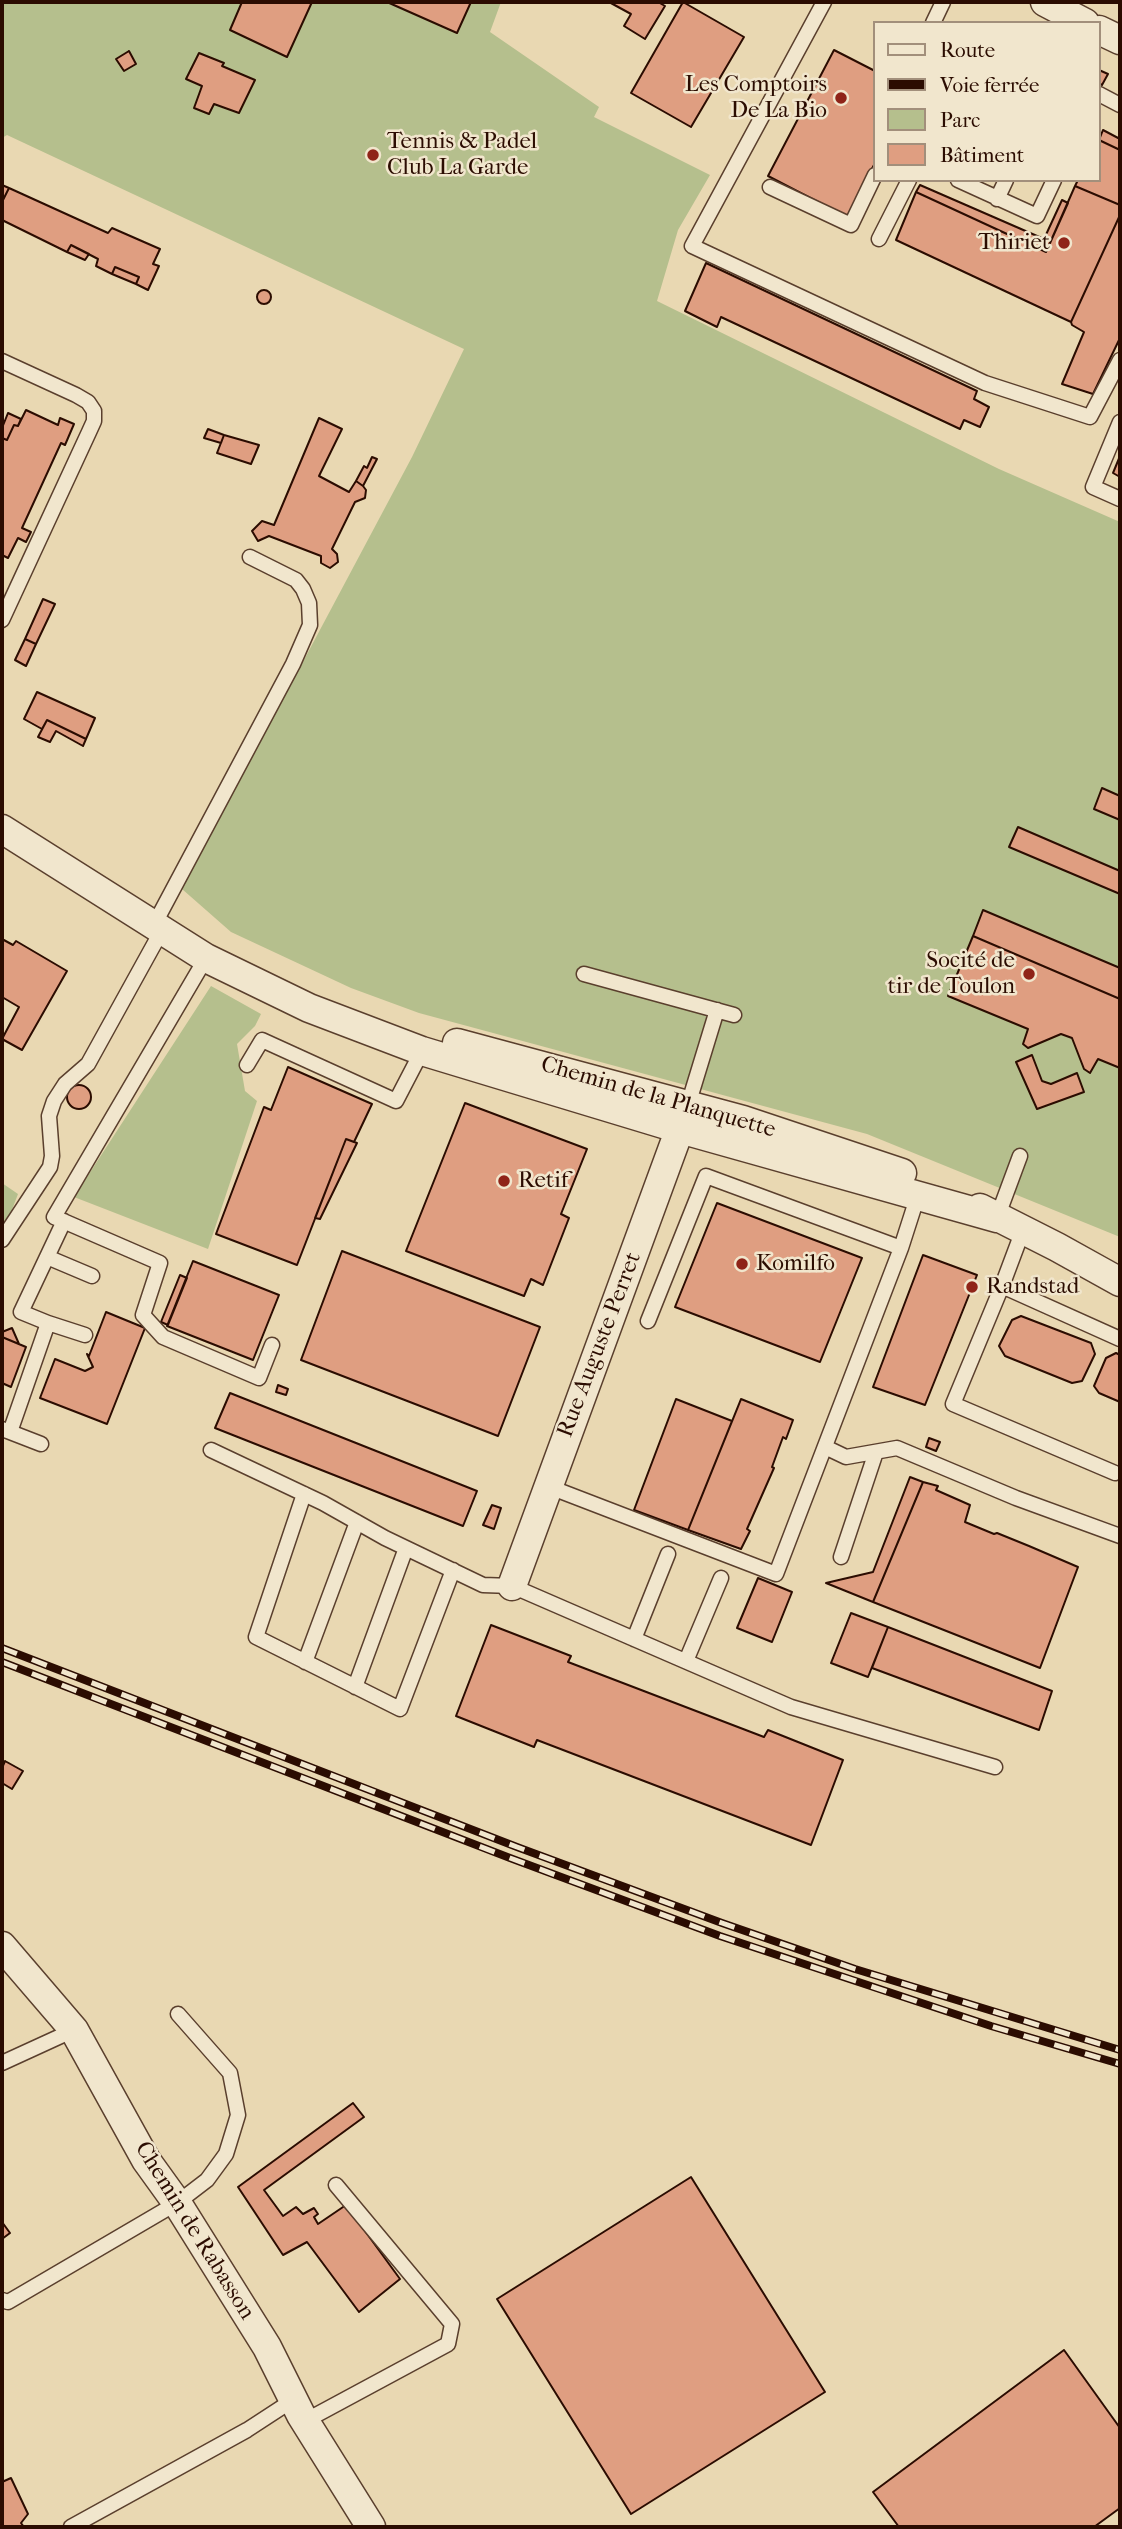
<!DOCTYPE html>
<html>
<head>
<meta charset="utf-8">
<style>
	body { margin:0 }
	#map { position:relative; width:1122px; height:2529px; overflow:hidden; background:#e9d8b2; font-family:"IM FELL French Canon",serif }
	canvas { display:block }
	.frame { position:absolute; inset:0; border:4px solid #2b0c01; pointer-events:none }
	.legend { position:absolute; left:873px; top:21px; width:228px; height:161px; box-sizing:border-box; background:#f1e6cd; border:2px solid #a28f7b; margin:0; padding:9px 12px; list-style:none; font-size:21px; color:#2b0c01 }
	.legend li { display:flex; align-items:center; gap:14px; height:35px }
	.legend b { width:35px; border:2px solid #a28f7b }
</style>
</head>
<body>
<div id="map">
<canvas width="1122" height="2529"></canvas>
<div class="frame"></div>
<ul class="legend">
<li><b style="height:9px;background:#f1e6cd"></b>Route</li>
<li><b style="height:9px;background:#2b0c01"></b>Voie ferrée</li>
<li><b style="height:19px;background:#b5bf8d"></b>Parc</li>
<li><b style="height:19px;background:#df9e81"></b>Bâtiment</li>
</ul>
</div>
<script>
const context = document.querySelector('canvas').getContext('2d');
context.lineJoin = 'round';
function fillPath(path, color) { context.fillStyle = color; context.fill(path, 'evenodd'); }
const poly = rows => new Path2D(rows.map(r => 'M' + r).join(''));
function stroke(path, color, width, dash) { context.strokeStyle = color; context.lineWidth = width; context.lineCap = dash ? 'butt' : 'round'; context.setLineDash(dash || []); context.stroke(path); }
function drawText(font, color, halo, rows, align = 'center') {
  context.font = font + ' "IM FELL French Canon",serif'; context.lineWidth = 5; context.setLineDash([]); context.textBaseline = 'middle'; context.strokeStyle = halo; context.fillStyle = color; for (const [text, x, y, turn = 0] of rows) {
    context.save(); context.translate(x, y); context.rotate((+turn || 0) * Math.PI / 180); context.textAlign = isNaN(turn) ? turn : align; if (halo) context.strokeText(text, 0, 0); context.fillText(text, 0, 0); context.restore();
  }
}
fillPath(poly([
	[2,2,501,2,490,32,599,107,594,117,710,175,678,230,657,301,999,469,1120,522,1120,1237,867,1134,419,1013,351,988,231,932,182,889,412,457,464,349,7,135,2,138],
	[211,986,261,1014,255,1026,237,1044,245,1091,257,1101,208,1249,74,1197],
	[2,1183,18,1194,2,1236]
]), '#b5bf8d');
const building = poly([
	[242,2,312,2,287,57,230,30,242,2],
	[387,2,471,2,457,33,387,2],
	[609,2,658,2,665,6,645,39,624,26,631,14,609,2],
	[683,2,744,37,691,127,631,93,683,2],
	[834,50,875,71,875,163,847,217,768,176,834,50],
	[129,51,136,64,124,71,116,59,129,51],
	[199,53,224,63,222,66,255,80,239,113,214,104,209,114,194,108,202,86,186,79,199,53],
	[1099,70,1108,74,1102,85,1099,83,1099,70],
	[1103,130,1120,139,1120,150,1099,140,1103,130],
	[1099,140,1120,150,1120,205,1075,186,1078,180,1099,180,1099,140],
	[2,185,9,188,2,202,2,185],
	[920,185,1044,239,1062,200,1068,203,1046,252,916,192,920,185],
	[1075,186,1120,205,1120,215,1071,322,896,240,916,192,1046,252,1075,186],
	[9,188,108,233,112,228,160,249,153,264,159,266,148,290,136,284,139,277,115,267,112,274,96,266,98,259,71,245,67,252,2,220,2,202,9,188],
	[1120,215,1120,338,1093,394,1062,384,1084,332,1072,325,1071,322,1120,215],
	[71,245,89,254,85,260,67,252,71,245],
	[706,263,977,391,974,399,989,407,980,427,964,420,960,429,721,317,717,327,685,311,706,263],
	[115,267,139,277,136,284,112,274,115,267],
	'257 297a7 7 0 1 1 14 0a7 7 0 1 1-14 0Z',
	[26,410,58,425,60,418,74,424,65,445,61,443,22,528,31,532,26,542,18,538,8,558,2,555,2,438,7,440,14,425,18,426,26,410],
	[8,413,21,419,18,426,14,425,7,440,2,438,2,428,8,413],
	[319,418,342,429,319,476,349,492,356,481,363,486,366,490,365,498,355,502,332,549,337,554,338,562,330,568,321,563,321,556,269,536,258,541,252,531,262,521,274,525,319,418],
	[208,429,224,435,221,443,204,438,208,429],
	[224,435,259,445,251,464,217,453,224,435],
	[1120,456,1120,477,1113,473,1120,456],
	[372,457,377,459,363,486,356,481,364,466,367,468,372,457],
	[43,599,55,604,36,644,25,639,43,599],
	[25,639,36,644,26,666,15,660,25,639],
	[37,692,95,718,86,739,47,720,42,729,24,719,37,692],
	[47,720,86,739,83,746,56,731,50,742,38,737,47,720],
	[1102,788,1120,796,1120,820,1094,809,1102,788],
	[1018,827,1120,871,1120,894,1009,847,1018,827],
	[983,910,1120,968,1120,999,973,936,983,910],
	[973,936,1120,999,1120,1068,1098,1059,1090,1073,1084,1069,1072,1038,1061,1034,1028,1048,1023,1044,1028,1029,948,996,973,936],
	[2,939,13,945,16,941,67,971,22,1050,2,1039,19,1007,2,997,2,939],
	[1032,1055,1042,1081,1051,1084,1077,1073,1084,1092,1037,1109,1016,1062,1032,1055],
	[288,1067,372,1104,354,1142,346,1139,297,1265,216,1234,264,1107,271,1110,288,1067],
	'67 1097a12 12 0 1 1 24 0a12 12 0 1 1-24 0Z',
	[465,1103,587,1149,561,1214,569,1218,543,1285,531,1279,524,1296,406,1251,465,1103],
	[346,1139,357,1143,320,1219,315,1218,346,1139],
	[717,1203,862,1258,820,1362,675,1307,717,1203],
	[342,1251,540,1327,498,1436,301,1360,342,1251],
	[923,1255,977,1275,925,1405,873,1387,923,1255],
	[193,1261,279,1295,253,1360,167,1326,193,1261],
	[180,1275,187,1278,168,1325,161,1322,180,1275],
	[106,1312,145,1328,107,1424,40,1398,55,1359,85,1371,93,1367,87,1354,89,1356,106,1312],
	[1021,1316,1091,1343,1095,1354,1082,1381,1072,1383,1005,1356,999,1346,1012,1320,1021,1316],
	[12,1328,19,1344,2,1337,2,1332,12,1328],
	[2,1337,26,1347,11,1387,2,1383,2,1337],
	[1116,1353,1120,1355,1120,1402,1099,1393,1094,1386,1106,1358,1116,1353],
	[278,1385,288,1389,286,1395,276,1392,278,1385],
	[230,1393,477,1491,463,1526,215,1428,230,1393],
	[676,1399,732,1421,688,1530,634,1510,676,1399],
	[741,1399,793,1420,786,1439,783,1437,772,1467,774,1468,747,1529,750,1531,741,1549,688,1530,741,1399],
	[929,1438,940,1442,936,1451,926,1447,929,1438],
	[910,1477,923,1482,873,1602,826,1583,873,1572,910,1477],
	[923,1482,938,1486,936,1490,970,1505,965,1522,994,1534,997,1533,1029,1546,1078,1567,1040,1668,873,1602,923,1482],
	[492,1505,501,1508,494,1529,483,1525,492,1505],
	[758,1578,792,1592,772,1642,737,1628,758,1578],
	[851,1613,888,1627,868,1677,831,1663,851,1613],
	[491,1625,571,1656,568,1662,764,1737,768,1730,843,1760,811,1845,537,1740,534,1747,456,1716,491,1625],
	[888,1627,1052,1691,1039,1730,872,1668,888,1627],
	[5,1761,23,1771,12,1789,2,1783,2,1768,5,1761],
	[353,2103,364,2117,264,2190,283,2216,296,2207,303,2214,314,2208,318,2214,314,2217,318,2224,346,2205,400,2279,359,2312,307,2242,283,2255,238,2187,353,2103],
	[691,2177,825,2392,631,2514,497,2299,691,2177],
	[2,2222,10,2233,2,2239,2,2222],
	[1064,2350,1120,2428,1120,2508,1094,2527,899,2527,873,2492,1064,2350],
	[11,2478,28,2514,21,2523,24,2527,2,2527,2,2482,11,2478]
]);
fillPath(building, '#df9e81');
stroke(building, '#2b0c01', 2);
const service = poly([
	[824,2,692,246,985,383,1090,417,1120,360],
	[933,23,943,2],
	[1099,94,1120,105],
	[958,180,1037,216,1054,180],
	[770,187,851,225,875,175],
	[997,199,1006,180],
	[879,239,909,180],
	[2,361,76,395,88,402,94,411,94,421,89,432,2,620],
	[1120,422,1093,487,1120,499],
	[154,925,293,664,310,625,309,603,303,589,296,580,250,557],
	[206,958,54,1217,160,1263,143,1315,163,1337,259,1378,272,1345],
	[584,974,734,1015],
	[247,1065,262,1040,396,1101,422,1051],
	[688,1105,717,1010],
	[997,1218,1020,1156],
	[1023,1230,1002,1286,953,1404,1115,1473],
	[2,1240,50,1167,52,1156,49,1116,54,1101,65,1084,88,1064,162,930],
	[47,1257,92,1276],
	[1002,1286,1120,1339],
	[648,1321,706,1176,901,1248],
	[48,1323,85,1335],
	[2,1429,10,1432,48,1323,21,1312,64,1221],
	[10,1432,41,1444],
	[825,1447,846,1457,897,1448,1016,1498,1120,1536],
	[211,1450,323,1503,385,1538,483,1585,512,1586,791,1707,995,1767],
	[547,1486,776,1574,901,1248,918,1195],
	[304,1494,256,1637,400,1709,453,1570],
	[841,1557,876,1452],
	[634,1639,668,1554],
	[686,1661,721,1578],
	[305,1662,357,1522],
	[355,1687,406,1548],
	[2,2063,74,2030],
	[2,2300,8,2302,177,2203,207,2180,226,2154,238,2115,230,2073,178,2014],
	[305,2421,448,2344,452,2324,336,2185],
	[71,2527,247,2430,293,2400]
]);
const minor = poly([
	[1045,2,1085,23],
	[1099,30,1120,40],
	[2,829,206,958,309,1008,422,1051,680,1129,997,1218],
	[457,1043,743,1120,902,1173],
	[980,1208,1057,1247,1120,1282],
	[512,1586,686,1112],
	[2,1946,74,2030,146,2160,177,2203,267,2347,301,2415,371,2527]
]);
stroke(service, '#5a3f2d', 17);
stroke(minor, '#5a3f2d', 31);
stroke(service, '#f1e6cd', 14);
stroke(minor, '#f1e6cd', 28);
const rail = poly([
	[2,1648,517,1847,722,1923,855,1969,1120,2050],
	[2,1662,510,1858,720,1936,991,2026,1120,2064]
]);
stroke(rail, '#2b0c01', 8);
stroke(rail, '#f1e6cd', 5, [16]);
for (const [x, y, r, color] of [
	[841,98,7,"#8f2418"],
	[373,155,7,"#8f2418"],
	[1064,243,7,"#8f2418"],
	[1029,974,7,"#8f2418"],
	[504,1181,7,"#8f2418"],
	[742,1264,7,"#8f2418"],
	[972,1287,7,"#8f2418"]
]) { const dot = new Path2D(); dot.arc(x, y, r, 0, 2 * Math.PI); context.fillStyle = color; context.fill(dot); stroke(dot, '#f1e6cd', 2.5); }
drawText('23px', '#2b0c01', '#f1e6cd', [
	["Les Comptoirs",827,85,"right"],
	["De La Bio",827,111,"right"],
	["Tennis & Padel",387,142],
	["Club La Garde",387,168],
	["Thiriet",1050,243,"right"],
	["Socité de",1015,961,"right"],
	["tir de Toulon",1015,987,"right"],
	["Retif",518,1181],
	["Komilfo",756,1264],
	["Randstad",986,1287]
], 'left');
drawText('23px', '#2b0c01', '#f1e6cd', [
	["Chemin de la Planquette",658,1098,16],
	["Rue Auguste Perret",600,1345,-69],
	["Chemin de Rabasson",194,2231,58]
]);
</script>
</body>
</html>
